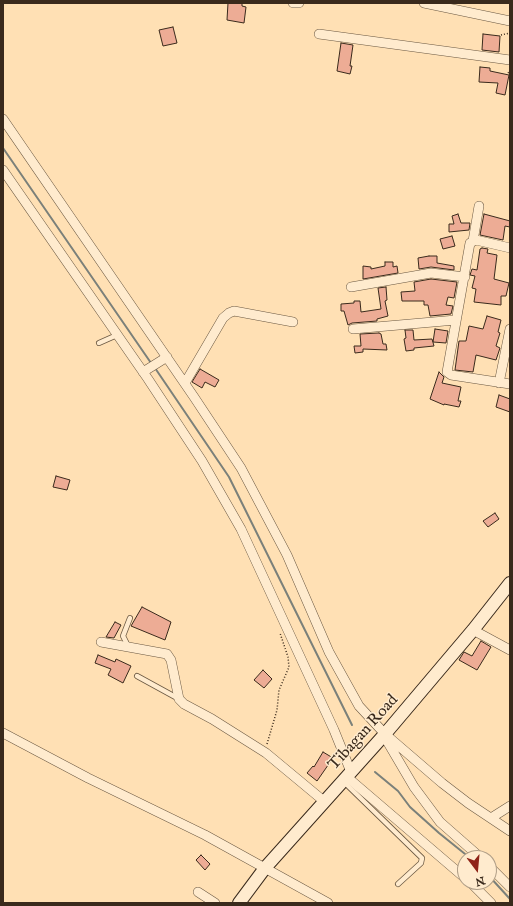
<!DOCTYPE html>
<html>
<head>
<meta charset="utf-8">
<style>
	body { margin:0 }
	#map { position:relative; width:513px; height:906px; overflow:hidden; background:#ffe0b4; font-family:"IM FELL English",serif }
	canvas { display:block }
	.frame { position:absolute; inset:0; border:4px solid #3a2a1c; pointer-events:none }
	.north { position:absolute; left:457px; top:850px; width:40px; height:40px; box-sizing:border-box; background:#ffebce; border:1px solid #b09e87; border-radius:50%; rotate:164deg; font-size:11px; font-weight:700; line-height:16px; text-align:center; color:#3a2a1c }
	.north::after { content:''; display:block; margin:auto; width:14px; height:18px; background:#8f2418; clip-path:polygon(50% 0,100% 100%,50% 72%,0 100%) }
</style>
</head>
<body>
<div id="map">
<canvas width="513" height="906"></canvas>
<div class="frame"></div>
<div class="north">N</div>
</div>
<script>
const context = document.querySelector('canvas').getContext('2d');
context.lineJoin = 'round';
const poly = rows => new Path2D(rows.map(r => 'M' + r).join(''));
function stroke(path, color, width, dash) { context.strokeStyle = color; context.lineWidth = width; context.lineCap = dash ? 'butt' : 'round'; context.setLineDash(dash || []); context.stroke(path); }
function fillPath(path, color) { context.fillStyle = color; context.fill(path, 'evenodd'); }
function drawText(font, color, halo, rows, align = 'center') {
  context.font = font + ' "IM FELL English",serif'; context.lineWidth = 3; context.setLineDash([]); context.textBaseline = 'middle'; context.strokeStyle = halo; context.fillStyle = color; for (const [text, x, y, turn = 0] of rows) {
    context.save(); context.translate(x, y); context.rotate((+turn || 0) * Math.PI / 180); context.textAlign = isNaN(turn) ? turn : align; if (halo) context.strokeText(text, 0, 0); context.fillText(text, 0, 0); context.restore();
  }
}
stroke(poly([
	[3,148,151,363],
	[155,368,229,477,352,725],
	[375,772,398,791,410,807,439,833,470,858],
	[489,876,510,899]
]), '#7b807a', 2);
const building = poly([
	[228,3,242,3,242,6,246,7,244,23,227,20,228,3],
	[173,27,177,43,163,46,159,30,173,27],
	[483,34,500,36,499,52,482,50,483,34],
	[341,43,353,45,350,66,352,66,350,74,337,71,341,43],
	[480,67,490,68,490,71,509,75,505,95,496,93,498,83,479,82,480,67],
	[458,214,461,223,470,223,469,230,449,232,449,224,454,224,452,216,458,214],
	[484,214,510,221,510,227,505,226,503,240,480,235,484,214],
	[452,236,455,246,443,249,440,239,452,236],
	[482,248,488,249,487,253,497,255,494,279,509,283,506,296,501,296,501,305,474,302,476,289,472,288,475,276,470,275,472,269,477,270,480,249,482,248],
	[429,256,437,256,437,263,454,266,454,270,431,267,419,269,418,258,429,256],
	[385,262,393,262,393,267,397,266,398,273,363,279,363,266,371,267,371,269,385,266,385,262],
	[431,279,457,282,454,298,448,297,446,305,453,306,451,314,430,316,428,305,424,305,424,301,402,301,401,292,415,291,414,282,431,279],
	[386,287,387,300,385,301,388,316,377,319,377,321,352,323,348,325,344,311,341,311,341,304,354,303,354,301,360,301,361,312,381,309,378,288,386,287],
	[487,316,501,320,498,332,500,333,496,346,500,348,496,360,476,355,473,372,455,370,459,341,466,341,469,326,483,329,487,316],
	[435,329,448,331,446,343,433,342,435,329],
	[405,330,413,330,414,340,432,339,434,346,414,348,414,350,406,351,404,339,406,338,405,330],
	[379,333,381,334,383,344,386,344,387,350,363,349,363,352,355,353,354,346,361,346,360,334,379,333],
	[200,369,219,380,215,387,205,382,202,388,192,382,200,369],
	[439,372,444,377,442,383,461,387,458,401,461,401,459,407,444,404,444,405,430,399,439,372],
	[499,395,510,399,510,412,496,407,499,395],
	[56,476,70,480,67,490,53,487,56,476],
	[495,513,499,519,488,527,483,521,495,513],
	[142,607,171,622,165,640,131,626,142,607],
	[115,622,121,625,114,638,106,637,115,622],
	[481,641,491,647,477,670,459,660,464,652,472,656,481,641],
	[98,655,115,662,116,659,131,666,123,683,108,675,111,669,95,663,98,655],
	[263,670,272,679,264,688,254,680,263,670],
	[323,752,333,758,317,781,307,773,313,766,314,767,323,752],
	[201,855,210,864,205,870,196,860,201,855]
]);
fillPath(building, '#edac95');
stroke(building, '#3a2a1c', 1);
const service = poly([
	[99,343,117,335],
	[128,646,123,636,130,618],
	[137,676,179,699],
	[344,782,422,858,421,863,398,884]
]);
const minor = poly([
	[293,3,299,3],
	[424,3,510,21],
	[319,34,510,60],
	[3,119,194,397,241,468,287,555,329,652,359,706,385,734,442,783,468,803,510,831],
	[3,170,148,379,202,461,241,529,334,730,351,772],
	[473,241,479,206],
	[510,248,476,240,470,243,447,372,451,375,510,384],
	[351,287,431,273,465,277],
	[353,329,456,320],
	[143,372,167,357],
	[185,383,223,318,229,313,234,311,293,322],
	[499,383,510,329],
	[473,630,510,650],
	[101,642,167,654,171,660,179,699,184,704,212,719,266,753,325,802],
	[3,733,88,778,205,835,328,903],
	[384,736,414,787,440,822,481,858],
	[347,777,465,878],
	[491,818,510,806],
	[489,866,510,887],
	[470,882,491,903],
	[198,892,215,903]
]);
const secondary = poly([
	[239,903,265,868,385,734,473,630,510,583]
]);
stroke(service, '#6b5842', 6);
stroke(minor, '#6b5842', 10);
stroke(secondary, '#3a2a1c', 14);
stroke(poly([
	[501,35,510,33],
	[508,73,510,71],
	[267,744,277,710,279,690,289,667,288,657,280,633]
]), '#3a2a1c', 1.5, [1, 2]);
stroke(service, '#ffebce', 4.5);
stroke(minor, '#ffebce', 9);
stroke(secondary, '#ffebce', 12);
drawText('16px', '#3a2a1c', '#ffebce', [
	["Tibagan Road",364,733,-48]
]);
</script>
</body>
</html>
